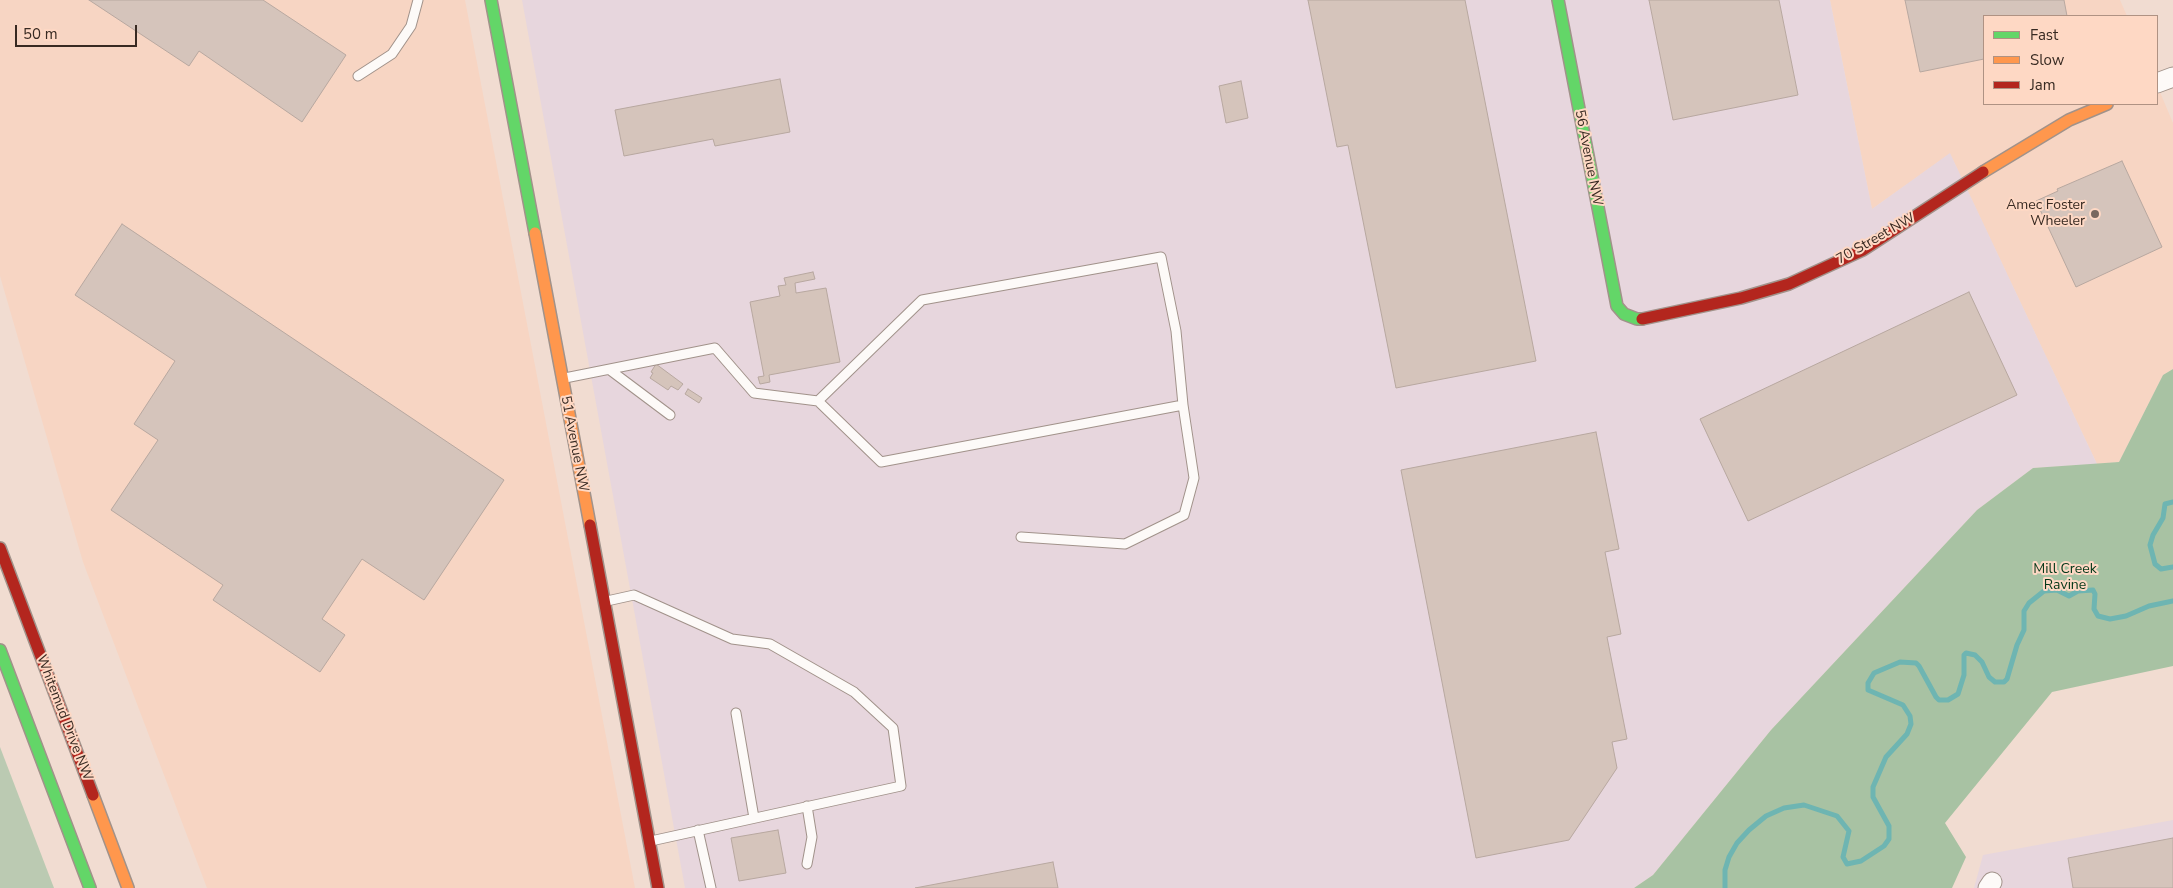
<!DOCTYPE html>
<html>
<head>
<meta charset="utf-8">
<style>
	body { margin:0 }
	#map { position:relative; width:2173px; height:888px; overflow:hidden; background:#f1dcd1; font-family:"Nunito Sans",sans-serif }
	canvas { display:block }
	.legend { position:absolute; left:1983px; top:15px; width:175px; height:90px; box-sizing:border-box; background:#fed8c4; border:1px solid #af9283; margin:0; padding:6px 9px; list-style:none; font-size:15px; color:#382a22 }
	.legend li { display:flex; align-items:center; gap:10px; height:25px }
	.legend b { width:25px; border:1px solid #af9283 }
	.scale { position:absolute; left:15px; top:25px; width:122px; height:22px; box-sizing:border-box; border:2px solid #382a22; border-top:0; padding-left:6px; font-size:15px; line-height:18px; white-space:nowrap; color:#382a22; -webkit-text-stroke:4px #fed8c4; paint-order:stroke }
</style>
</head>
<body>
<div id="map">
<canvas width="2173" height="888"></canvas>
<ul class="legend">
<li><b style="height:6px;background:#63d668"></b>Fast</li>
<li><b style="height:6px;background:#ff974d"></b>Slow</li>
<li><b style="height:6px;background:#b3261e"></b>Jam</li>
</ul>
<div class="scale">50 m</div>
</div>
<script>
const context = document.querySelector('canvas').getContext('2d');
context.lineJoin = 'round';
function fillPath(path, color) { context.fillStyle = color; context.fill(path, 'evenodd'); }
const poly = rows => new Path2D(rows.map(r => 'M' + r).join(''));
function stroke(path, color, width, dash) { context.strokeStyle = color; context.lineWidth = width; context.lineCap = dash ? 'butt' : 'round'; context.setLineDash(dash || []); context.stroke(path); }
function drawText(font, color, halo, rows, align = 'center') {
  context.font = font + ' "Nunito Sans",sans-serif'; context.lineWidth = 4; context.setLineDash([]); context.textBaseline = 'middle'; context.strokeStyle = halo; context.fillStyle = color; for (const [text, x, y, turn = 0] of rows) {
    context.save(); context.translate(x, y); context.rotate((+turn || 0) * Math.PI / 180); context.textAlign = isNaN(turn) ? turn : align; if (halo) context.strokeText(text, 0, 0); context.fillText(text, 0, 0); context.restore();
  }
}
fillPath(poly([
	[0,0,465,0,635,888,207,888,83,562,0,276],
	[1830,0,2120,0,2127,16,1984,16,1984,104,2157,104,2157,85,2173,123,2173,369,2163,375,2119,462,2097,464,1950,154,1872,209]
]), '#f7d5c3');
fillPath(poly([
	[522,0,1830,0,1872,209,1950,153,2097,464,2033,468,1977,510,1771,730,1653,875,1634,888,685,888],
	[2173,820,2173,888,1974,888,1983,855]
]), '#e7d6dd');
fillPath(poly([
	[0,747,54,888,0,888]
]), '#bbcab2');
fillPath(poly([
	[2173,369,2173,666,2052,692,1945,823,1966,857,1952,888,1634,888,1653,875,1771,730,1977,510,2033,468,2119,462,2163,375]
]), '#a8c2a3');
stroke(poly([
	[2173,502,2165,504,2163,518,2153,535,2150,545,2155,564,2161,569,2173,567],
	[1725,888,1725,870,1729,857,1737,843,1749,830,1766,816,1784,808,1804,805,1837,816,1849,831,1843,857,1847,864,1861,861,1884,846,1889,839,1889,826,1873,797,1873,787,1886,757,1907,734,1911,724,1910,716,1903,705,1868,690,1868,683,1874,673,1900,662,1916,663,1919,666,1936,697,1939,700,1948,700,1958,694,1964,675,1964,655,1966,653,1975,655,1982,662,1989,677,1995,682,2004,682,2007,679,2017,645,2024,630,2024,611,2029,603,2044,591,2057,590,2069,596,2078,591,2093,590,2095,594,2094,609,2098,616,2110,619,2126,616,2149,606,2173,601]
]), '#6eb5b2', 5);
const building = poly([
	[89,0,263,0,346,55,302,122,199,51,189,66,89,0],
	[1308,0,1465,0,1536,361,1396,388,1348,145,1337,147,1308,0],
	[1649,0,1779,0,1798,95,1673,120,1649,0],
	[1905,0,2064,0,2067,16,1984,16,1984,59,1920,72,1905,0],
	[780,79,790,132,715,146,713,139,624,156,615,110,780,79],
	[1241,81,1248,118,1226,123,1219,86,1241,81],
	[2122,161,2162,247,2076,287,2036,201,2058,191,2057,189,2122,161],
	[122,224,504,480,424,600,362,559,322,619,345,635,320,672,213,600,223,585,111,510,158,440,134,424,175,361,75,295,122,224],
	[813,272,815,279,795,283,796,293,826,288,840,362,769,375,770,382,760,384,758,377,764,376,750,302,780,296,778,286,786,285,784,278,813,272],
	[1969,292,2017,395,1748,521,1700,419,1969,292],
	[656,364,683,384,678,390,671,386,668,390,650,378,653,373,651,372,656,364],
	[688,389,702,398,699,403,685,394,688,389],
	[1596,432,1619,549,1605,552,1621,634,1607,637,1627,739,1612,742,1617,768,1569,840,1476,858,1401,470,1596,432],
	[778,830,786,873,739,881,731,838,778,830],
	[2173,838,2173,888,2073,888,2068,858,2173,838],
	[1053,862,1058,888,915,888,1053,862]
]);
fillPath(building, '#d5c4bb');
stroke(building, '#b8a8a0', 1);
const lane = poly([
	[358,76,392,54,411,26,418,0],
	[610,370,670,415],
	[565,378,715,348,754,393,818,401,881,462,1183,405,1194,478,1184,515,1125,544,1021,537],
	[818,401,922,300,1161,257,1176,331,1183,405],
	[607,601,634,595,732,639,770,644,854,692,893,728,901,786,651,841],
	[736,713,754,818],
	[807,806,812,837,807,864],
	[698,830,711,888]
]);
const street = poly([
	[2157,83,2173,77],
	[1988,888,1992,882]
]);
const fast = poly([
	[491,0,535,233],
	[1558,0,1617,306,1624,314,1637,319,1642,319],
	[0,650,90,888]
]);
const slow = poly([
	[1983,172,2069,120,2107,104],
	[535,233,590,525],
	[93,795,128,888]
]);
const jam = poly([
	[1642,319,1741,298,1789,284,1863,250,1983,172],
	[590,525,658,888],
	[0,548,93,795]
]);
stroke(lane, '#a1928a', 11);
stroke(street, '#a1928a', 21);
stroke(fast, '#a1928a', 14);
stroke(slow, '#a1928a', 14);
stroke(jam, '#a1928a', 14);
stroke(lane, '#fdfaf8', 9);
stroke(street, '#fdfaf8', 19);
stroke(fast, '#63d668', 11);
stroke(slow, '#ff974d', 11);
stroke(jam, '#b3261e', 11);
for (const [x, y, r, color] of [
	[2095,214,5,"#79685f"]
]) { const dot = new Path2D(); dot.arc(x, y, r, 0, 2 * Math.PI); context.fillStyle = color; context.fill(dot); stroke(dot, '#fed8c4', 2); }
drawText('14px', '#382a22', '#fed8c4', [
	["56 Avenue NW",1588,158,79],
	["70 Street NW",1876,239,-30],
	["51 Avenue NW",574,444,79],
	["Whitemud Drive NW",64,718,69]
]);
drawText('14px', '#382a22', '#fed8c4', [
	["Amec Foster",2085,206],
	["Wheeler",2085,222]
], 'right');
drawText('14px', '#033718', '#fed8c4', [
	["Mill Creek",2065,570],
	["Ravine",2065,586]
]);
</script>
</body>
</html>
